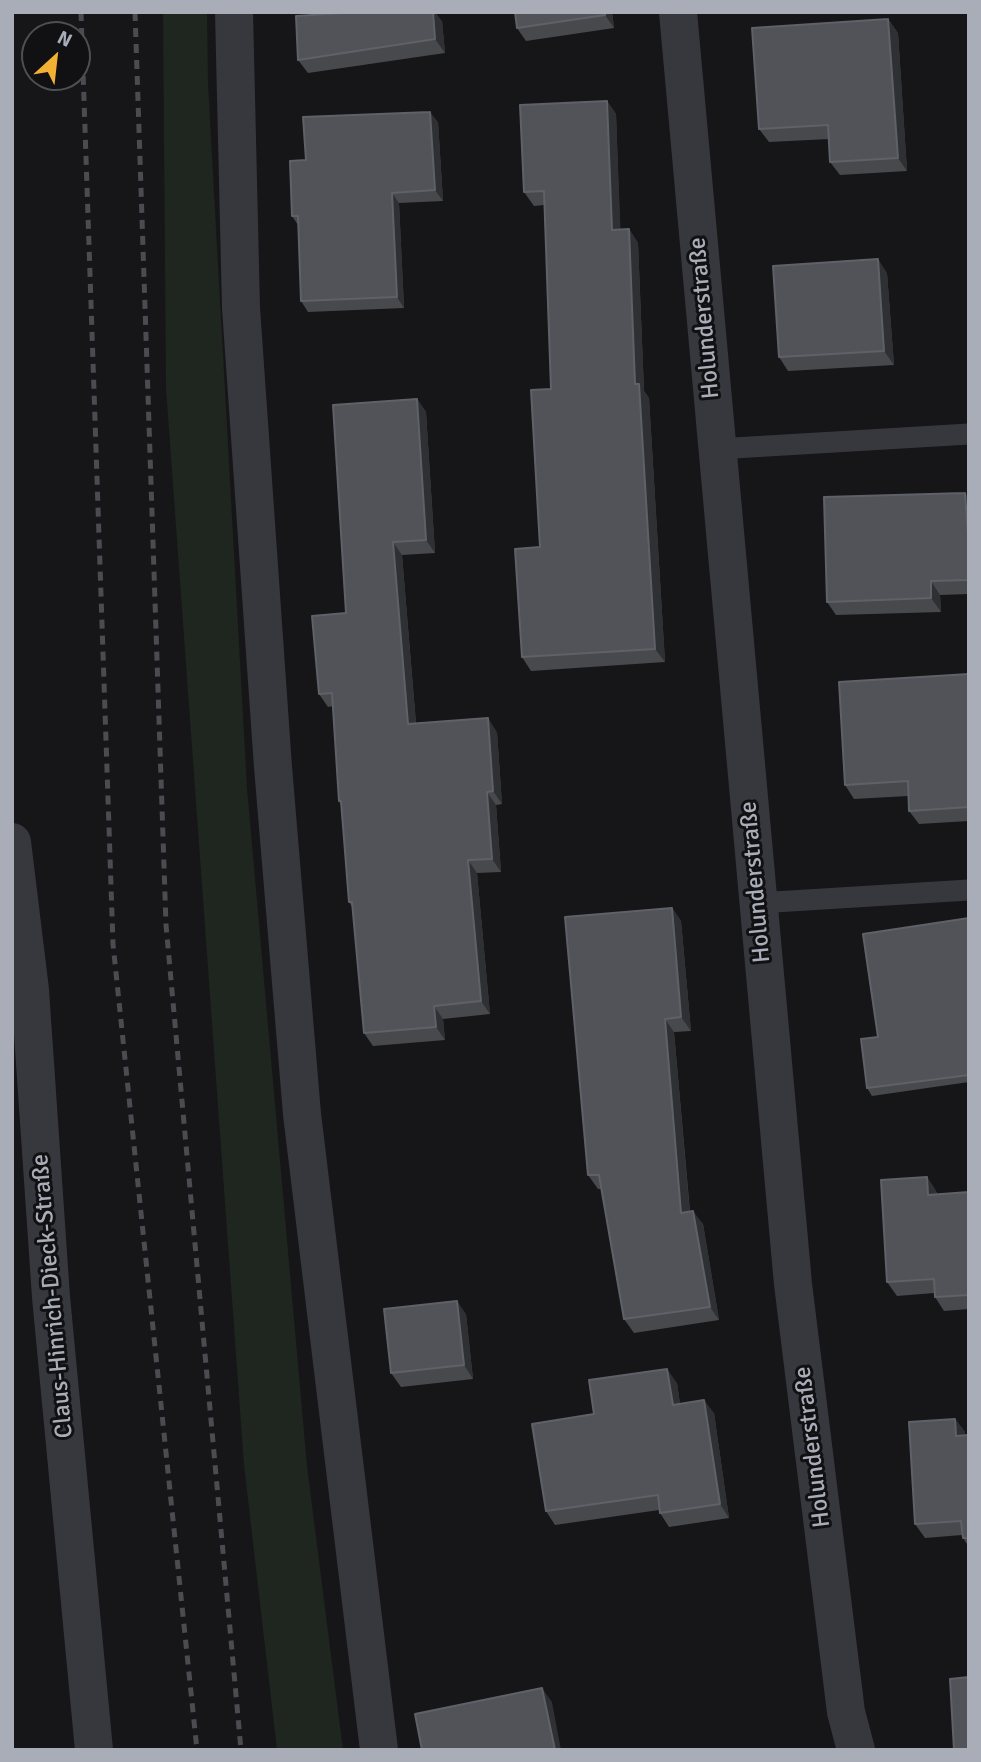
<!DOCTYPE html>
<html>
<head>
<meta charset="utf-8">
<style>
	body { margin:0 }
	#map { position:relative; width:981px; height:1762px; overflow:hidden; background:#161618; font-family:Signika,sans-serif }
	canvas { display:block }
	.frame { position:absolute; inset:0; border:14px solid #a8adb8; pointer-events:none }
	.north { position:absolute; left:21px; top:21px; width:70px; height:70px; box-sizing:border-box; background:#111113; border:2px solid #4d4f55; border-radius:50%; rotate:27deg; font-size:19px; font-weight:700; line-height:28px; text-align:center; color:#a8adb8 }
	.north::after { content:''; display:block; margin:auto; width:24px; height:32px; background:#f2b134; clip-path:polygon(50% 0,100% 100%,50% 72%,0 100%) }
</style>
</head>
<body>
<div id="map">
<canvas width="981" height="1762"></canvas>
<div class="frame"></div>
<div class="north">N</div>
</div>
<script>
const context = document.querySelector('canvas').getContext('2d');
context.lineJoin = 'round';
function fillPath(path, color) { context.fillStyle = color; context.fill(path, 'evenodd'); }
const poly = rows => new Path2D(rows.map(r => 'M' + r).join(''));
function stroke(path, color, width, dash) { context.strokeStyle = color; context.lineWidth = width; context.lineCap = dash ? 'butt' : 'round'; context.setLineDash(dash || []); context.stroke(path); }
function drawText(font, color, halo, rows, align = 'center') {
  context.font = font + ' Signika,sans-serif'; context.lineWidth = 6; context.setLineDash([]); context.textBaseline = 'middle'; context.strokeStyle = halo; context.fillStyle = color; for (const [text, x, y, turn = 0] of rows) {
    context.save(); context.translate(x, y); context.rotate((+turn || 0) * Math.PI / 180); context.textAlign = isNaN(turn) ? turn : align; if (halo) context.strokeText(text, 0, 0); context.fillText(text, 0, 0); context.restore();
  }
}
fillPath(poly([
	[163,12,207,12,208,84,247,788,307,1466,343,1750,277,1750,244,1465,166,388]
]), '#1e261f');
stroke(poly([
	[717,449,969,434],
	[758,903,969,890]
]), '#37383d', 21);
stroke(poly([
	[234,12,241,308,273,767,302,1114,379,1750],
	[678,12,793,1284,846,1712,856,1750],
	[12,842,30,990,51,1297,94,1750]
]), '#37383d', 38);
stroke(poly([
	[81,12,113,944,197,1750],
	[135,12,166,925,241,1750]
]), '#4a4c52', 5, [9, 7]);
fillPath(poly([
	[515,12,612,12,614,28,526,41,517,28],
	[888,19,898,33,907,171,840,175,830,162,829,139,769,142,759,129],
	[442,21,445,53,308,73,298,60],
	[607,101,616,114,620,230,629,229,638,243,644,391,649,398,665,662,531,671,522,657,540,547,551,389,544,205,534,206,524,192],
	[438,122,443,201,399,203,404,308,308,312,301,301,298,225,292,216,306,160],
	[887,273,894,365,788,371,779,357],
	[417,399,426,412,435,553,402,555,416,723,497,732,502,804,496,805,501,872,477,873,490,1014,443,1019,445,1040,373,1046,364,1033,353,908,349,902,341,805,339,801,333,706,328,707,319,694],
	[969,497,969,594,940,595,941,612,836,615,827,602],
	[969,674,969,821,919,824,909,811,908,796,854,799,845,785],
	[672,908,681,921,691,1031,674,1032,690,1211,703,1224,719,1320,634,1333,624,1319,601,1189,598,1189,588,1175],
	[969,918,969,1082,872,1096,867,1088,878,1037],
	[927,1177,936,1191,937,1194,969,1192,969,1309,944,1311,935,1297,934,1293,897,1296,887,1282],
	[466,1314,473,1379,401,1387,391,1373],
	[677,1383,680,1404,714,1413,729,1518,669,1527,660,1513,659,1510,555,1525,546,1511,594,1414],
	[955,1419,965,1432,965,1436,969,1435,969,1547,963,1538,962,1535,925,1538,915,1524]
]), '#47494d');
fillPath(poly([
	[433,12,435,12,442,21,445,53,435,39],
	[605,12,612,12,614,28,605,15],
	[888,19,898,33,907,171,898,158],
	[607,101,616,114,621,243,612,230],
	[430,112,438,122,443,201,435,190],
	[392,193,399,203,404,308,397,297],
	[629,229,638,243,644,391,649,398,665,662,655,649,635,384],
	[878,259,887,273,894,365,884,351],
	[417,399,426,412,435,553,426,540],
	[965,493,969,497,969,548],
	[393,542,402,555,417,737,408,724],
	[931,581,940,595,941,612,931,598],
	[488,718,497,732,502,804,493,791],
	[487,792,496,805,501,872,492,859],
	[468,860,477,873,490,1014,481,1001],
	[672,908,681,921,691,1031,681,1017],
	[434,1006,443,1019,445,1040,436,1027],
	[665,1019,674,1032,691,1226,681,1213],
	[927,1177,936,1191,938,1209,928,1195],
	[693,1211,703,1224,719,1320,710,1307],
	[457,1301,466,1314,473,1379,464,1365],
	[667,1369,677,1383,682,1418,673,1405],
	[704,1400,714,1413,729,1518,720,1504],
	[955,1419,965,1432,966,1450,956,1436],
	[542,1688,552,1702,561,1750,555,1750]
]), '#2f3033');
const building = poly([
	[358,12,433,12,435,39,298,60,296,16,358,12],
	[515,12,605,12,605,15,517,28,515,12],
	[888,19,898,158,830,162,828,125,759,129,752,28,888,19],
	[607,101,612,230,629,229,635,384,639,384,655,649,522,657,515,549,540,547,531,390,551,389,544,191,524,192,520,105,607,101],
	[430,112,435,190,392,193,397,297,301,301,298,216,292,216,290,161,306,160,303,117,430,112],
	[878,259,884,351,779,357,773,266,878,259],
	[417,399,426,540,393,542,408,724,488,718,493,791,487,792,492,859,468,860,481,1001,434,1006,436,1027,364,1033,352,902,349,902,341,801,339,801,332,693,319,694,312,616,346,613,333,405,417,399],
	[965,493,969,548,969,580,931,581,931,598,827,602,824,497,965,493],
	[969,674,969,807,909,811,908,781,845,785,839,682,969,674],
	[672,908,681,1017,665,1019,681,1213,693,1211,710,1307,624,1319,599,1175,588,1175,565,917,672,908],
	[969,918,969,1075,867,1088,861,1039,878,1037,863,934,969,918],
	[927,1177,928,1195,969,1192,969,1295,935,1297,934,1279,887,1282,881,1180,927,1177],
	[457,1301,464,1365,391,1373,384,1309,457,1301],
	[667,1369,673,1405,704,1400,720,1504,660,1513,658,1495,546,1511,532,1424,594,1414,589,1380,667,1369],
	[955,1419,956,1436,969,1435,969,1538,963,1538,961,1521,915,1524,909,1422,955,1419],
	[969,1677,969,1750,954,1750,950,1679,969,1677],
	[542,1688,555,1750,422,1750,415,1714,542,1688]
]);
fillPath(building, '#525359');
stroke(building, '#5f6168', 2);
drawText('24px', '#a8adb8', '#111113', [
	["Holunderstraße",705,318,-95],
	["Holunderstraße",756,882,-95],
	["Claus-Hinrich-Dieck-Straße",53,1296,-95],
	["Holunderstraße",813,1447,-97]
]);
</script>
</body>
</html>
